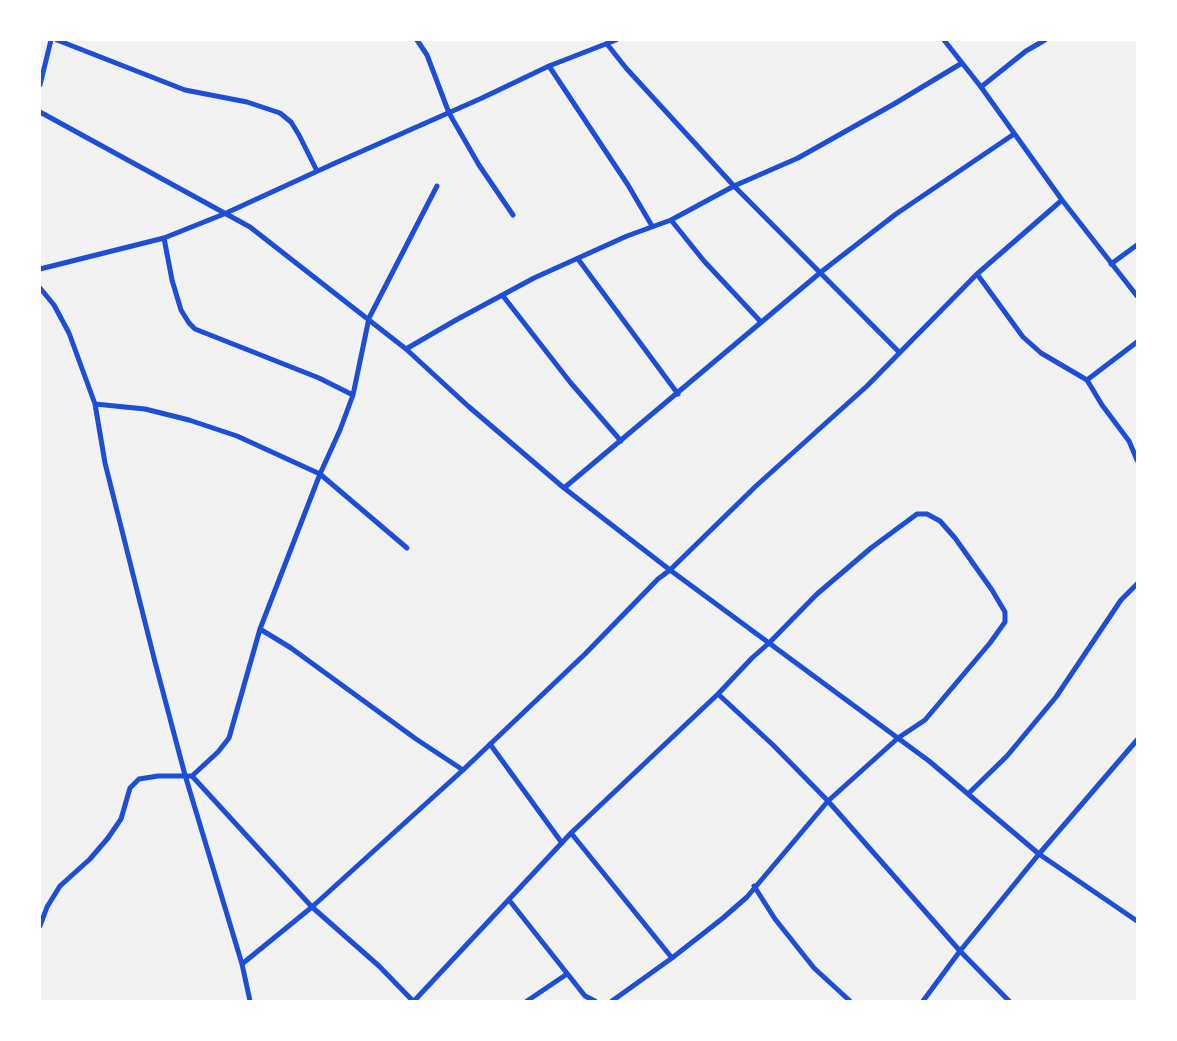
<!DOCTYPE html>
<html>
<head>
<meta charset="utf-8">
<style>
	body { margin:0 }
	#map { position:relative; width:1177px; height:1041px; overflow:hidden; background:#f2f2f2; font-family:"Roboto Condensed",sans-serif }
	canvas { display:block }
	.frame { position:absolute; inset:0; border:41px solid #fff; pointer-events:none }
</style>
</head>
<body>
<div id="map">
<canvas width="1177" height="1041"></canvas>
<div class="frame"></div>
</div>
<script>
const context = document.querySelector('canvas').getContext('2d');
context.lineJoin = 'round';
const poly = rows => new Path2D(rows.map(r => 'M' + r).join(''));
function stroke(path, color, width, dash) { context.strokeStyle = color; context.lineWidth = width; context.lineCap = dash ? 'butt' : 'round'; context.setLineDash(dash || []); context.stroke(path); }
stroke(poly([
	[57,40,185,90,247,102,280,113,291,122,299,135,317,171],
	[417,40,427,55,449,113,479,165,513,215],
	[944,40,981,87,1062,200,1137,296],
	[607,44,626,68,734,186,899,352],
	[549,66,628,185,652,226],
	[40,85,51,40],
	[981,87,1026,51,1045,40],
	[40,112,250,227,406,349,468,406,564,488,670,570,929,761,1039,854,1137,921],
	[671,220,704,261,761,322],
	[164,238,172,280,181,310,189,323,195,329,319,378,353,395],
	[578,259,678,394],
	[1111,264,1137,245],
	[40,269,164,238,224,214,333,164,482,98,549,66,616,40],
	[977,274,1023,337,1041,353,1087,380,1102,405,1129,441,1137,460],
	[40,288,54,305,69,333,95,404,105,463,155,662,185,775,242,964,250,1001],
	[503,296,570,382,621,441],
	[406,349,456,320,534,278,627,236,671,220,734,186,798,158,894,104,962,63],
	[1087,380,1137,342],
	[95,404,145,409,189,420,237,436,320,474,407,548],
	[564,488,821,272,896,214,1014,134],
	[260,629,291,648,416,739,463,770],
	[718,694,773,745,828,801,960,951,1009,1001],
	[490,744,562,843],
	[192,776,218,752,229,738,260,629,320,474,340,430,353,395,369,318,437,186],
	[968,794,1007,756,1056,697,1121,600,1137,584],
	[571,833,672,958],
	[754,886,775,919,814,968,850,1001],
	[509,900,585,996,595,1001],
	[40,926,47,907,60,886,90,859,108,838,121,819,130,788,139,779,158,776,192,776,312,907,379,966,413,1001],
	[242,964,312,907,463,770,585,654,658,579,670,570,756,486,867,386,977,274,1062,200],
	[414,1001,571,833,718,694,752,658,769,643,817,594,871,548,917,514,927,514,940,521,955,538,992,590,1005,612,1005,622,990,643,925,720,898,738,828,801,747,897,723,918,672,958,612,1001],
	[527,1001,567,974],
	[923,1001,960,951,1039,854,1137,740]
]), '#1d4ed8', 5);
</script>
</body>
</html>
